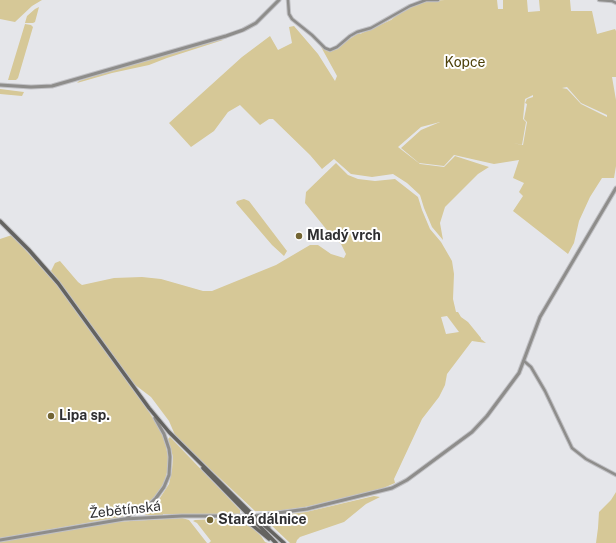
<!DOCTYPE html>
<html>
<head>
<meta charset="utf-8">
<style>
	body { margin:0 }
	canvas { display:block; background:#e5e6ea }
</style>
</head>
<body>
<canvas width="616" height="543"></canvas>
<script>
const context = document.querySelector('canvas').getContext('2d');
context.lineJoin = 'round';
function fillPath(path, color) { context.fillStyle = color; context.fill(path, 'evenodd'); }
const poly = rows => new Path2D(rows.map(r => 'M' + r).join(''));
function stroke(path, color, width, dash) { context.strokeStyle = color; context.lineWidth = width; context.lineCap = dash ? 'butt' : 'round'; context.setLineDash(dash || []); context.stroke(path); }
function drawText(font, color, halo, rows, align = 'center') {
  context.font = font + ' "Public Sans",sans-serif'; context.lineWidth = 4; context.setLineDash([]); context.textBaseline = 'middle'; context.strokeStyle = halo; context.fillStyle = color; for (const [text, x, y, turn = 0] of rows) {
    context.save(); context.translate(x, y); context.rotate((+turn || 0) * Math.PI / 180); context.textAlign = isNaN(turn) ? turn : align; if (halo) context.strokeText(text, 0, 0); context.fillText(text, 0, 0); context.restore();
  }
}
fillPath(poly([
	[0,0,42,0,32,6,15,22,0,19],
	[445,0,497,0,498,9,503,9,503,0,527,0,528,12,540,11,539,0,570,0,571,11,592,11,597,34,615,29,616,31,616,77,612,77,616,100,616,166,614,178,602,178,590,197,579,221,574,243,568,254,513,211,523,196,519,192,524,183,513,178,519,160,494,164,454,155,444,166,419,163,401,148,421,130,440,122,421,127,398,147,420,164,444,167,455,156,489,167,478,174,445,207,440,223,443,240,432,227,424,208,420,195,407,183,393,174,372,177,351,174,334,159,322,169,310,155,273,119,269,119,260,125,240,105,228,112,214,131,191,147,169,123,242,57,270,36,278,50,292,43,289,27,294,26,318,54,335,81,337,76,320,45,329,51,338,49,343,43,359,33,360,34,391,20,397,15,410,7,428,1],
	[567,87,581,103,607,115,607,117,581,104,567,89,562,88],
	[533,95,533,97,527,99,525,103,527,104,524,119,527,122,523,145,513,143,522,145,526,122,523,119,525,99],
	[39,7,35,22,33,23,25,23,27,16,35,9],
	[25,24,31,25,33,27,18,78,16,80,8,80],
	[219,40,223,40,167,58,149,65,112,73,77,83,79,81,100,74],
	[0,89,24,92,22,96,0,94],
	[336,163,348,175,358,179,375,181,395,179,418,197,422,210,430,229,441,242,452,261,454,274,453,299,456,312,458,312,461,317,468,322,481,338,481,339,486,343,472,341,447,374,445,385,439,397,422,419,394,479,395,483,381,489,305,507,278,511,255,511,193,453,175,435,169,421,151,397,134,384,51,271,55,263,60,261,78,282,82,285,114,278,142,277,161,279,203,291,212,291,276,265,310,245,318,245,331,254,344,258,346,254,341,244,331,235,305,203,306,192],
	[447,316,459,332,446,334,441,317],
	[244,199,249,201,287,251,284,256,272,245,236,203,237,201],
	[12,235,56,284,147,409,160,429,165,441,168,457,168,469,164,483,155,497,148,503,127,515,121,517,0,538,0,239],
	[170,437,240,510,240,514,163,514,163,515,147,515,142,513,158,501,169,484,172,470,173,457,168,439],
	[616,492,616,543,596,543,598,528,599,512,611,500],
	[374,496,380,497,366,504,344,522,300,537,297,540,296,543,290,543,271,525,272,519,275,516,306,512],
	[182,518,189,520,207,543,0,543,0,542,114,522],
	[220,519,243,522,251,526,261,536,265,542,268,543,209,543,211,541,197,523,193,521,195,520]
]), '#d6c897');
const minor = poly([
	[288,0,289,14,292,19,312,35,325,48,330,50,337,47,350,36,357,32,371,28,410,6,426,0,438,0],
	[599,0,612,1,616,3],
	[524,361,531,367,545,391,572,448,586,459,616,475]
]);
const tertiary = poly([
	[0,85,31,87,52,86,226,36,243,30,256,23,279,0],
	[228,516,254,516,307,509,392,488,407,480,472,432,487,416,519,373,540,317,616,188],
	[127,517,150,504,156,498,164,487,169,475,170,457,169,449,164,434,155,418],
	[269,529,268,520,272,514],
	[0,540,124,519,182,516,220,516]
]);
const secondary = poly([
	[0,221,29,250,58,283,149,408,169,432,254,516,284,543],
	[203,468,276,543],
	[219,516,243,520,252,525,269,539]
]);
stroke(minor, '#c1c1c5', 4.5);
stroke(tertiary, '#c1c1c5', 5);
stroke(secondary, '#c1c1c5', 5.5);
stroke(minor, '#8e8d8b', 2.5);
stroke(tertiary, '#8e8d8b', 3);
stroke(secondary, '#646360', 3.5);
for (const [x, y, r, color] of [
	[299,236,4,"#736533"],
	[51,416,4,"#736533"],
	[210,520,4,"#736533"]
]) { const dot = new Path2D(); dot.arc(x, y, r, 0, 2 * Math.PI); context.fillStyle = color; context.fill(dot); stroke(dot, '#fff', 1.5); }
drawText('14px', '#4d4008', '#fff', [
	["Kopce",465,63]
]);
drawText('bold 14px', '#2f2f31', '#fff', [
	["Mladý vrch",307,236],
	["Lipa sp.",59,416],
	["Stará dálnice",218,520]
], 'left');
drawText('14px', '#2f2f31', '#fff', [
	["Žebětínská",125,510,-6]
]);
</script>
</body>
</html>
